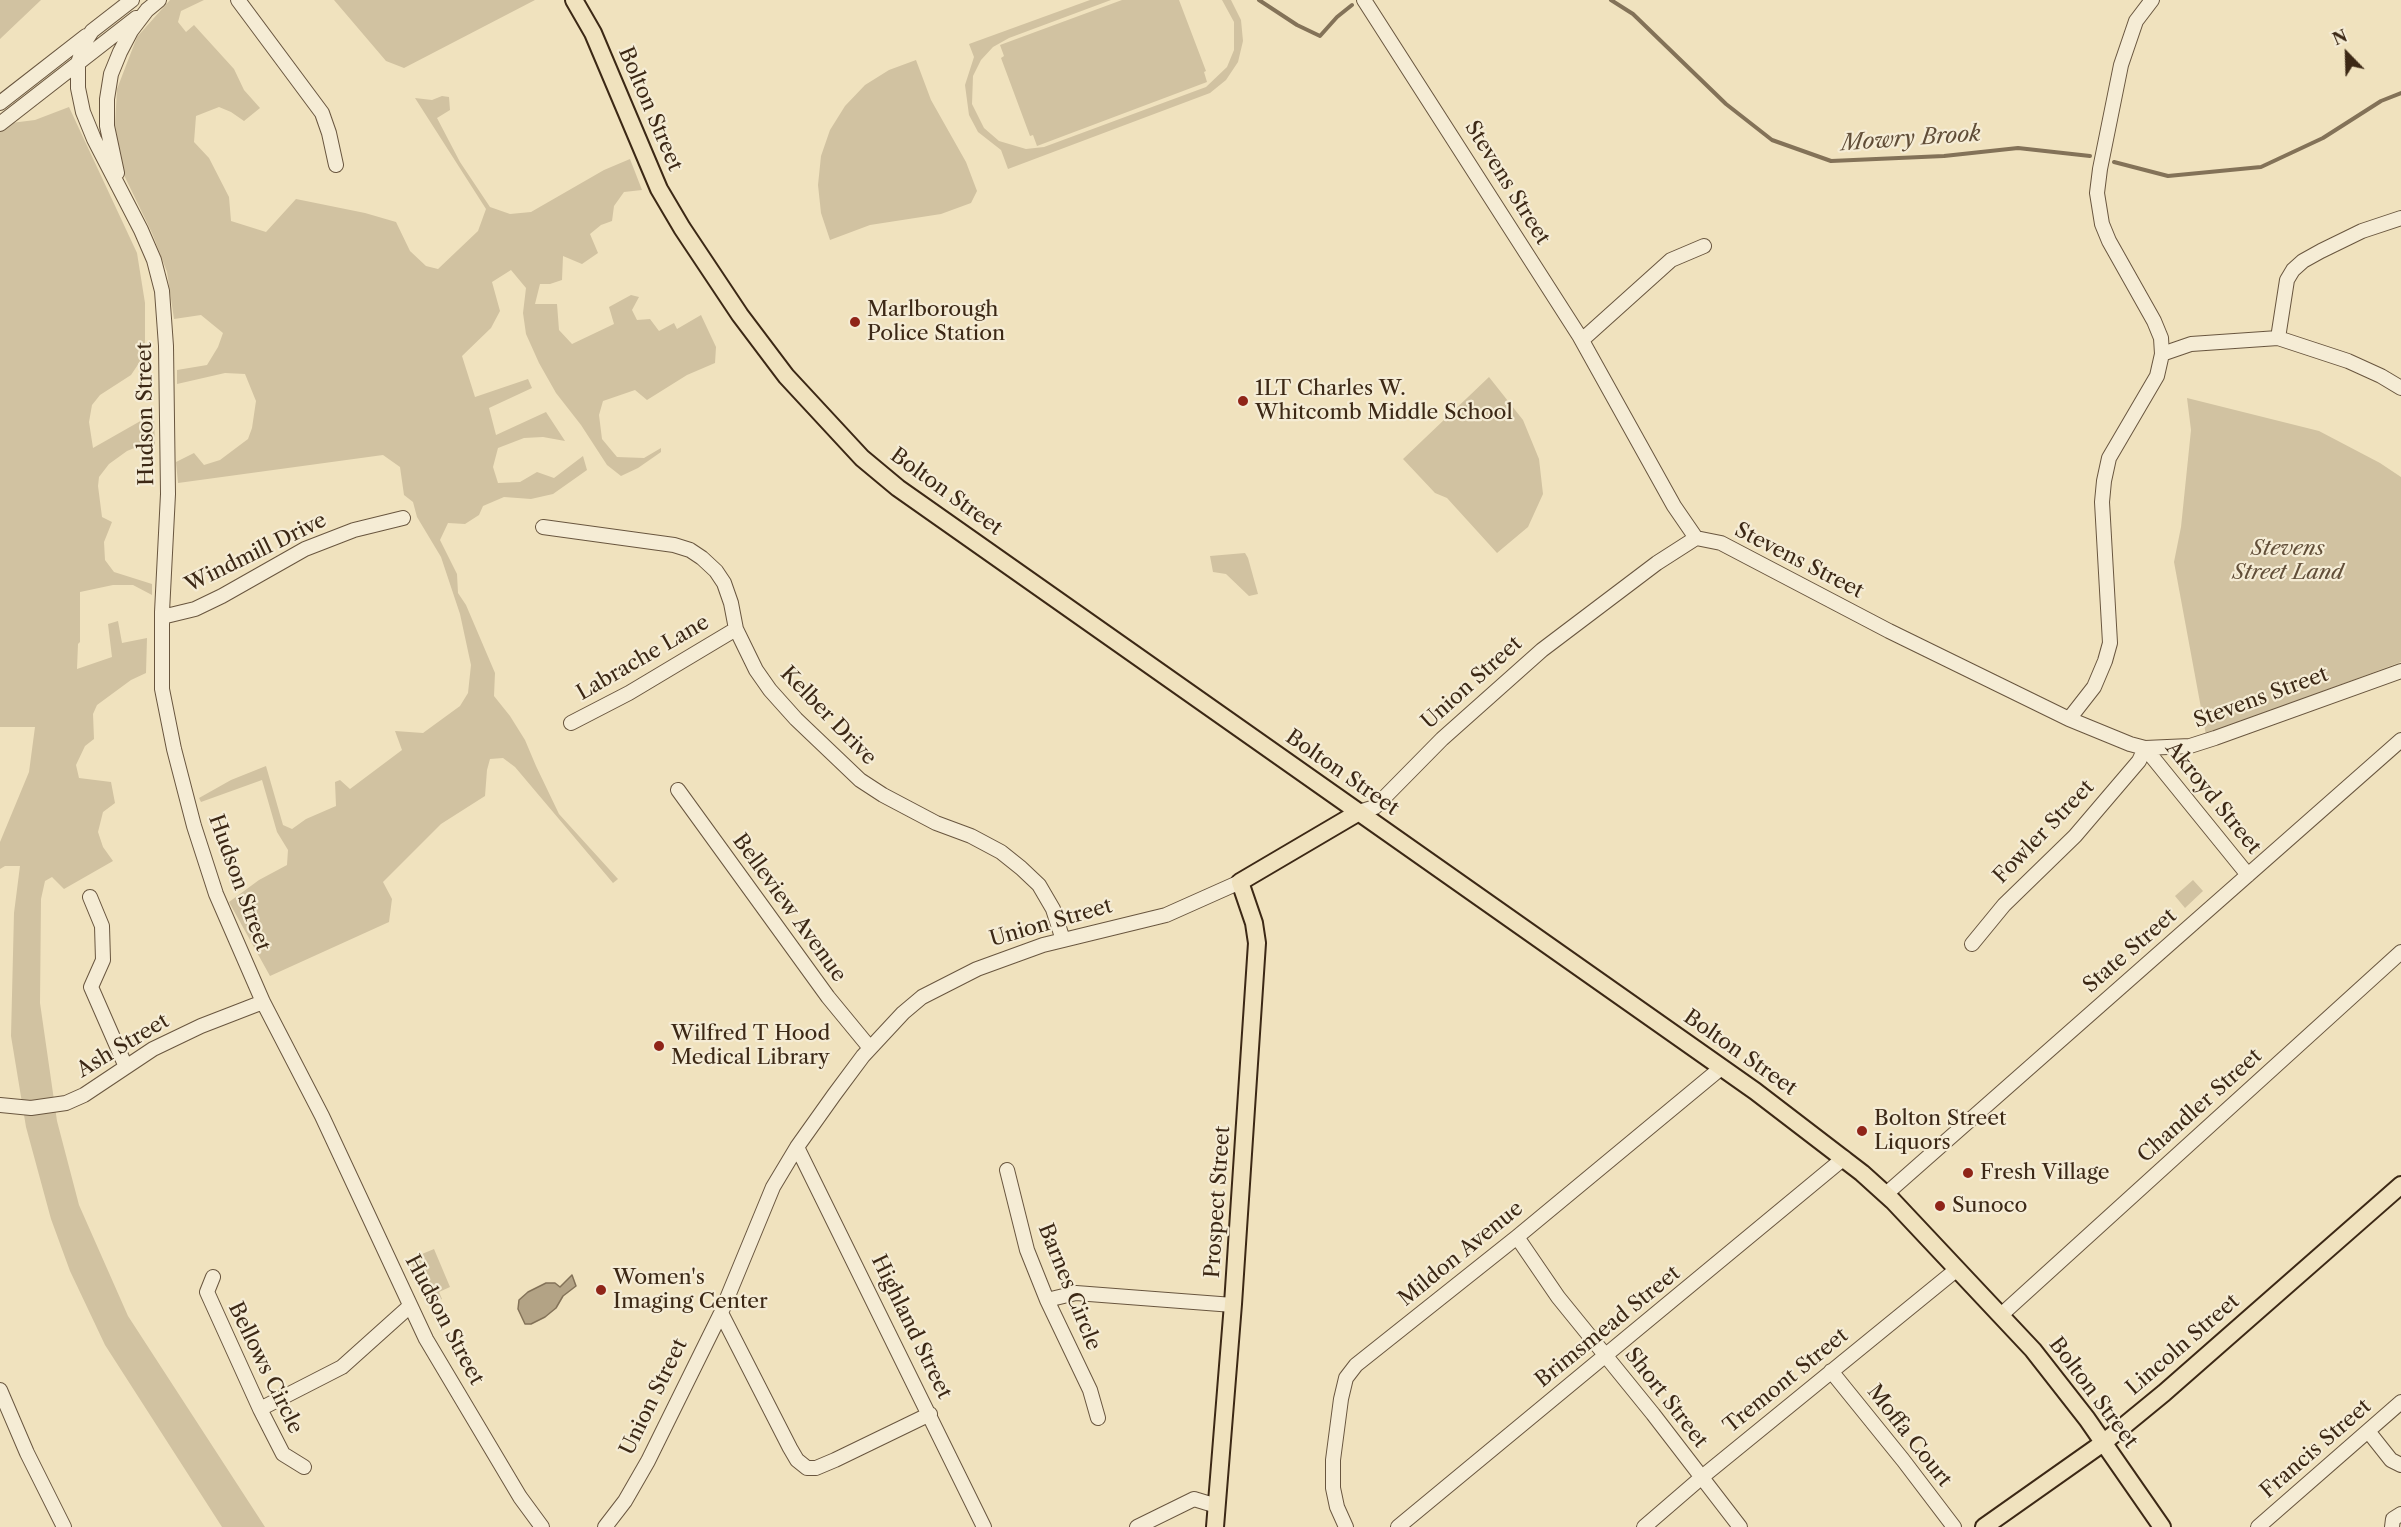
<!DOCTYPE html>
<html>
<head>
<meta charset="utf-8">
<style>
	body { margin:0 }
	#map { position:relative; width:2401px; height:1527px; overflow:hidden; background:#f0e2be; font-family:"Libre Caslon Text",serif }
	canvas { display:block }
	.north { position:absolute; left:2317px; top:24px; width:60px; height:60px; -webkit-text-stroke:4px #f5ecd5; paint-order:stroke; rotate:337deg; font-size:16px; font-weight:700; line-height:24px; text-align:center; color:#3c2815 }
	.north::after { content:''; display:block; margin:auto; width:21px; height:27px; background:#3c2815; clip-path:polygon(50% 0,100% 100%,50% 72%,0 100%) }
</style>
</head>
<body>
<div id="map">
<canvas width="2401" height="1527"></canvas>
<div class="north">N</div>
</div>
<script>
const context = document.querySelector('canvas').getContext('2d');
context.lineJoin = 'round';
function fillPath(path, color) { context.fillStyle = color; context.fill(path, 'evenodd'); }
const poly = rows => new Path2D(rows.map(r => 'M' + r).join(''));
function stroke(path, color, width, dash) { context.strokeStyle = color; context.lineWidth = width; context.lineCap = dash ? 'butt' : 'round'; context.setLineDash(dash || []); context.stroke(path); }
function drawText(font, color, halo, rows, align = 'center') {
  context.font = font + ' "Libre Caslon Text",serif'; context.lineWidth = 4.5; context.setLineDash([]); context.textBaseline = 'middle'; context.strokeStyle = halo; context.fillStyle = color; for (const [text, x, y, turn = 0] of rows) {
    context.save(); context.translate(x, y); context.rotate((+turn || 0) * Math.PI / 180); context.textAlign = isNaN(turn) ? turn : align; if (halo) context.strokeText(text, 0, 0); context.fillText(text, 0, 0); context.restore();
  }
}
fillPath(poly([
	[0,0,41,0,0,39],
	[204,0,181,11,178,22,186,32,194,25,234,69,244,90,260,108,244,121,231,112,219,107,196,116,194,142,209,158,229,197,231,221,266,232,296,199,365,213,396,222,410,251,426,266,438,269,478,231,486,209,415,98,432,100,442,96,449,97,450,110,437,118,460,162,490,207,510,214,531,212,604,170,630,159,642,190,624,192,614,206,612,221,601,225,590,234,598,253,582,264,563,256,562,280,550,284,540,284,535,304,557,304,559,330,572,344,614,324,609,307,631,295,639,297,632,310,637,320,650,319,659,331,674,323,677,329,701,315,716,347,715,363,687,375,647,400,635,390,603,401,599,415,602,439,617,457,644,458,661,448,661,452,638,468,621,476,607,465,581,425,556,393,539,363,526,334,523,313,526,288,511,270,492,282,500,311,491,328,462,356,475,397,528,379,532,388,489,408,496,435,546,412,565,441,543,437,524,438,498,448,493,467,498,483,520,482,537,472,554,478,583,456,587,470,553,494,531,499,504,497,483,506,479,515,465,524,448,523,440,540,457,574,458,593,466,605,495,673,494,696,510,716,525,740,536,766,559,814,618,879,613,883,515,767,503,758,490,759,487,770,485,796,441,824,383,882,392,899,389,922,270,976,229,902,259,880,287,865,288,850,277,832,262,780,201,802,199,798,231,780,266,766,283,825,292,829,306,819,336,806,335,782,340,780,350,789,402,750,395,731,423,733,460,706,468,693,471,665,460,614,441,557,417,517,413,502,404,495,400,467,383,455,178,483,176,462,194,453,204,465,220,460,248,439,252,428,256,401,245,374,225,373,177,384,177,370,207,365,218,347,223,333,201,315,174,319,167,272,152,233,122,171,115,125,117,89,137,37,170,0],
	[334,0,535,0,404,68,386,61],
	[1090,0,1111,0,1009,38,993,47,981,60,973,76,972,104,984,128,999,141,1026,149,1044,147,1206,87,1227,67,1234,50,1234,22,1222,0,1231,0,1241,20,1243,41,1238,62,1226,80,1210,93,1008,169,1001,150,978,132,969,115,965,85,974,57,969,44],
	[1122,0,1179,0,1206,71,1204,72,1207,82,1037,146,1033,135,1030,136,1001,58,1004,56,1000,45],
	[916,60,931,100,966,162,977,191,971,203,941,214,870,225,830,240,821,213,818,185,821,156,830,130,845,106,865,85,889,70],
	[69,107,137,253,145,303,145,354,131,375,100,395,92,405,89,422,93,448,144,419,154,418,155,446,144,444,127,451,109,464,99,477,98,486,102,517,112,522,104,542,105,560,114,572,152,584,152,595,133,585,113,585,80,592,80,642,78,644,77,669,112,657,108,624,118,621,122,643,147,638,146,673,131,680,97,705,93,714,94,739,85,746,76,765,79,778,111,782,115,803,103,812,98,832,103,847,113,861,64,889,52,877,45,881,41,899,40,1003,57,1121,79,1205,128,1316,265,1527,222,1527,105,1345,70,1271,51,1219,26,1127,11,1036,14,913,20,866,5,866,0,869,0,842,29,772,35,727,0,727,0,132,11,123,35,120],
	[1489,377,1523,420,1539,459,1543,494,1528,527,1497,553,1447,498,1435,493,1403,459],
	[2187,398,2319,431,2380,463,2401,477,2401,662,2206,735,2174,562,2181,527,2191,430],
	[1245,553,1248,558,1258,594,1249,596,1226,574,1213,572,1210,556],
	[2193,880,2203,891,2185,908,2175,896],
	[434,1249,450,1287,439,1292,442,1299,430,1304,410,1259]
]), '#d1c2a1');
const water = poly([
	[572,1275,576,1286,563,1296,556,1308,545,1317,531,1324,525,1324,518,1309,519,1300,528,1292,546,1283,555,1283,560,1287,572,1275]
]);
fillPath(water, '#b3a385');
stroke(water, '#837258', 1.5);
stroke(poly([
	[1259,0,1297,25,1320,36,1337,17,1352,5],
	[1611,0,1633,14,1726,104,1772,140,1831,161,1944,156,2018,148,2090,156],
	[2114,162,2168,176,2261,167,2323,138,2381,101,2401,93]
]), '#837258', 4);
const minor = poly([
	[132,0,92,31,85,42,78,63,78,88,83,112,94,139,141,230,154,260,162,291,166,346,168,494,162,612,162,689,174,749,194,826,216,894,263,1002,322,1116,426,1339,520,1497,542,1527],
	[238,0,322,113,329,133,336,165],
	[1364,0,1580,337,1674,506,1696,538,1721,543,1889,631,2069,719,2130,744,2145,748,2190,746,2215,738,2401,671],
	[2152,0,2136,21,2121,65,2100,169,2097,193,2102,224,2109,241,2154,321,2161,338,2162,354],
	[0,103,86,36],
	[0,124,136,18],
	[117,173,107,126,107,99,111,74,120,52,131,31,147,10,159,0],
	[2278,338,2287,280,2293,270,2303,261,2321,251,2362,231,2401,218],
	[1582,340,1671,260,1704,246],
	[543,527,674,545,690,550,702,558,716,571,724,583,731,603,736,629,756,670,770,690,796,719,860,780,883,795,936,823,971,836,1001,852,1021,868,1039,885,1053,909,1063,940],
	[162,617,195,609,222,596,305,549,354,530,403,518],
	[2069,719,2094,687,2105,661,2110,643,2102,502,2104,481,2109,458,2157,376,2162,354,2191,344,2278,338,2348,361,2381,376,2401,388],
	[571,723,629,693,736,629],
	[678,790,828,997,870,1048],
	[1359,812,1375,807,1442,739,1542,650,1657,563,1696,538],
	[90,897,102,926,103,960,91,987,126,1067],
	[1972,944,2004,905,2075,836,2139,761,2145,748,2248,875],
	[0,1105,31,1108,66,1103,84,1095,153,1049,201,1026,263,1002],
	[797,1147,984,1527],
	[1007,1170,1027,1250,1047,1300,1090,1390,1098,1418],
	[1886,1194,2401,740],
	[1517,1237,1558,1297,1653,1414,1740,1527],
	[213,1277,207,1292,260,1409,283,1454,304,1467],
	[1047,1300,1076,1293,1233,1305],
	[721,1313,790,1448,797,1460,807,1468,816,1468,835,1460,930,1414],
	[2001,1315,2401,952],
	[1831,1371,1903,1460,1954,1527],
	[0,1390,27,1453,64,1527],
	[260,1409,342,1367,410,1306],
	[2368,1431,2391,1460,2401,1465],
	[605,1527,625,1501,648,1461,721,1313,773,1187,797,1147,834,1095,863,1056,903,1013,922,997,977,969,1043,945,1166,915,1240,882],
	[1137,1527,1194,1499,1217,1506],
	[1346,1527,1337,1507,1333,1488,1333,1460,1341,1399,1346,1378,1356,1365,1517,1237,1721,1068],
	[1398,1527,1844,1158],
	[1644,1527,1702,1477,1956,1270],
	[2258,1527,2401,1402],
	[2392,1527,2393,1519,2401,1514]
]);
const major = poly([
	[574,0,593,33,659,189,682,228,740,315,786,376,862,458,898,488,1755,1091,1862,1173,1893,1201,2033,1350,2087,1419,2162,1527],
	[1215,1527,1233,1304,1257,943,1254,923,1240,882,1359,812],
	[1984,1527,2103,1443,2164,1393,2401,1185]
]);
stroke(minor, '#69563f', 16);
stroke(major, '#3c2815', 20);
stroke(minor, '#f5ecd5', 14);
stroke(major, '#f0e2be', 16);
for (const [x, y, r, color] of [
	[855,322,6,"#8f2418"],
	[1243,401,6,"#8f2418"],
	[659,1046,6,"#8f2418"],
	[1862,1131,6,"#8f2418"],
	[1968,1173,6,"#8f2418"],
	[1940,1206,6,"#8f2418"],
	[601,1290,6,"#8f2418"]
]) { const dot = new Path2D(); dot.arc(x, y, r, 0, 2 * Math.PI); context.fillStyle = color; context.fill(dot); stroke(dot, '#f5ecd5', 2); }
drawText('21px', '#3c2815', '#f5ecd5', [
	["Bolton Street",650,109,67],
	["Stevens Street",1507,183,58],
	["Hudson Street",146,414,-91],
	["Bolton Street",946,492,36],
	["Windmill Drive",256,553,-26],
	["Stevens Street",1799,561,27],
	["Labrache Lane",643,658,-30],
	["Union Street",1472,683,-42],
	["Stevens Street",2261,698,-20],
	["Kelber Drive",828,716,46],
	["Bolton Street",1342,773,35],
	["Akroyd Street",2213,798,51],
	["Fowler Street",2044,832,-46],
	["Hudson Street",239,883,70],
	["Belleview Avenue",789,908,54],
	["Union Street",1051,923,-16],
	["State Street",2130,951,-41],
	["Ash Street",123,1046,-31],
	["Bolton Street",1740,1053,35],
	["Chandler Street",2200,1106,-42],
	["Prospect Street",1218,1202,-86],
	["Mildon Avenue",1461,1254,-39],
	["Barnes Circle",1069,1287,68],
	["Hudson Street",444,1320,62],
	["Highland Street",911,1327,64],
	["Brimsmead Street",1608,1327,-39],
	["Lincoln Street",2183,1345,-41],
	["Bellows Circle",265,1368,64],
	["Tremont Street",1786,1381,-39],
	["Bolton Street",2093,1393,53],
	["Union Street",654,1397,-64],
	["Short Street",1666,1398,52],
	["Moffa Court",1909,1436,52],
	["Francis Street",2316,1449,-41]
]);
drawText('21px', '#3c2815', '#f5ecd5', [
	["Marlborough",867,310],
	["Police Station",867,334],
	["1LT Charles W.",1255,389],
	["Whitcomb Middle School",1255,413],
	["Wilfred T Hood",671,1034],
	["Medical Library",671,1058],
	["Bolton Street",1874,1119],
	["Liquors",1874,1143],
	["Fresh Village",1980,1173],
	["Sunoco",1952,1206],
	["Women's",613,1278],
	["Imaging Center",613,1302]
], 'left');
drawText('italic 21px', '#614e38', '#f5ecd5', [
	["Stevens",2288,549],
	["Street Land",2288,573]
]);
drawText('italic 22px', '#604d37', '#f5ecd5', [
	["Mowry Brook",1911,139,-4]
]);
</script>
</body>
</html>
